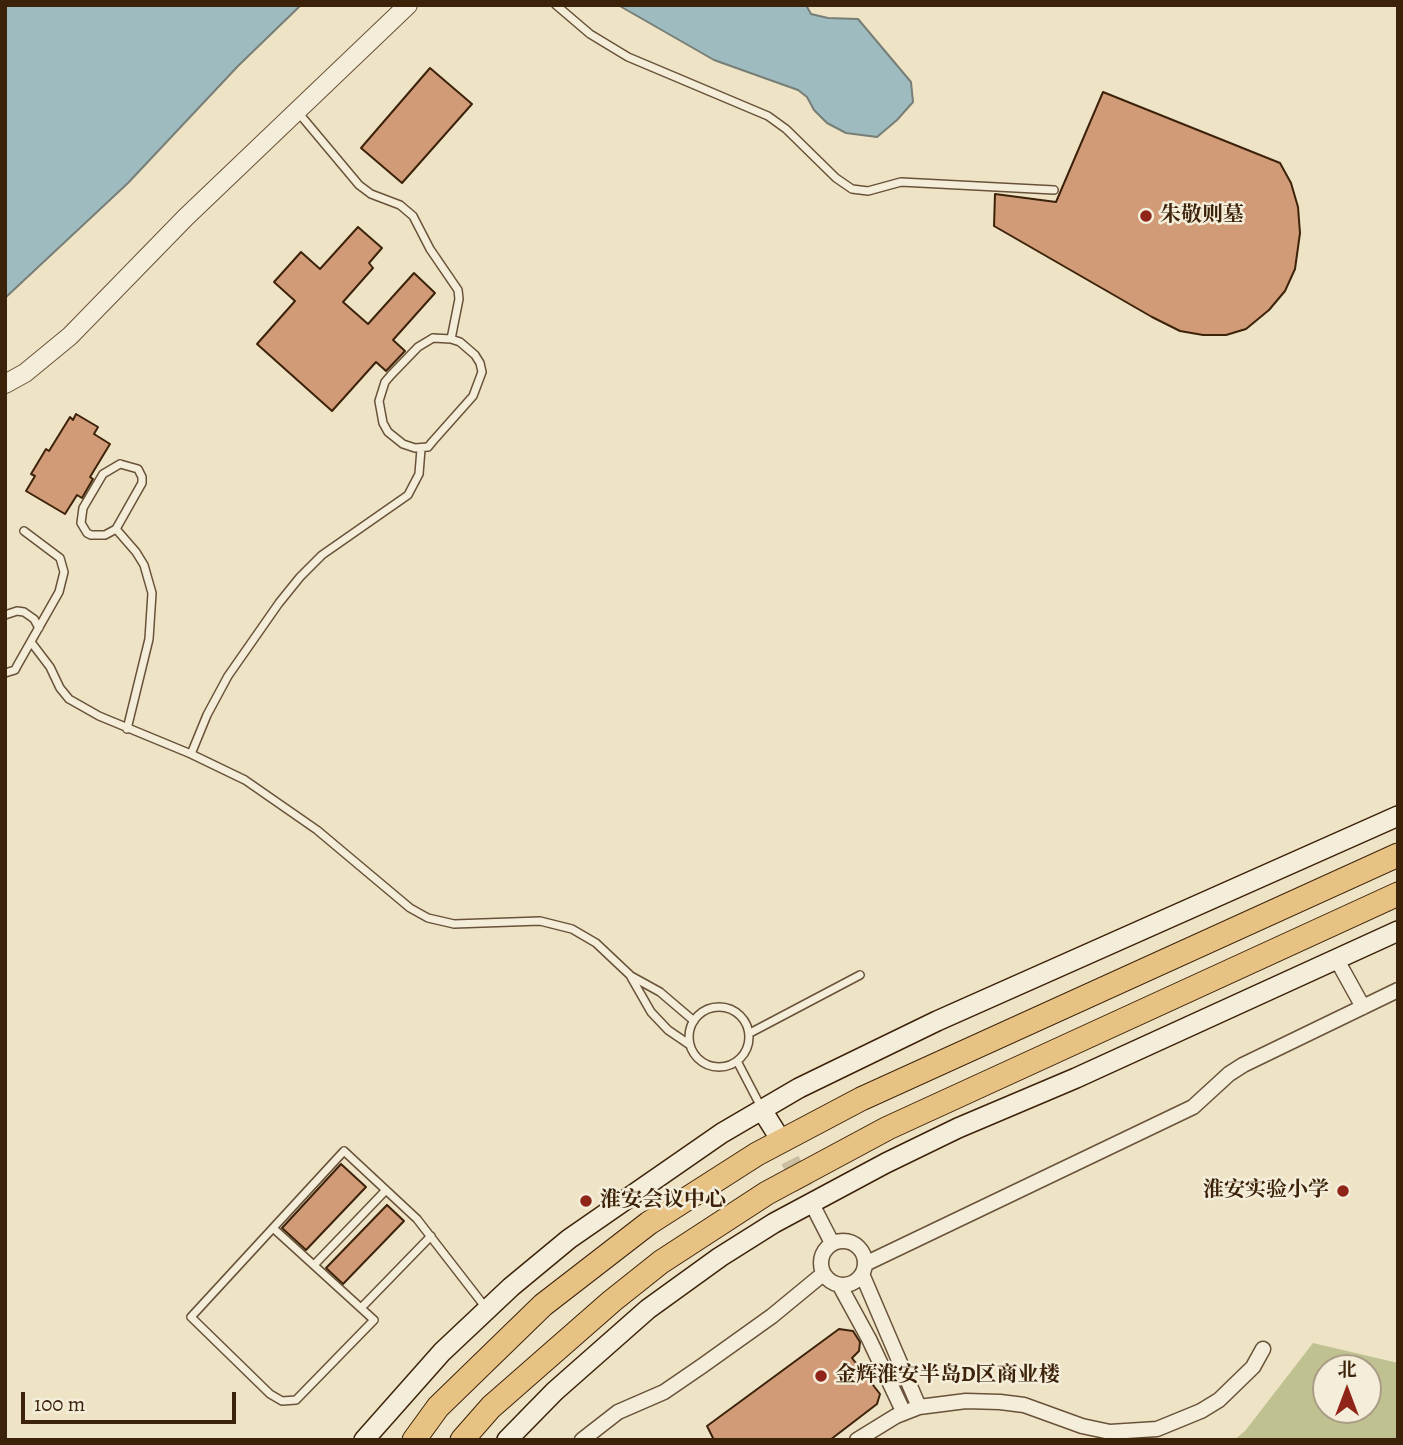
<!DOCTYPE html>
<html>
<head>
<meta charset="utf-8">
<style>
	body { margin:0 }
	#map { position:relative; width:1403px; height:1445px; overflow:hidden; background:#eee4c5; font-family:Alegreya,"Noto Serif SC",serif }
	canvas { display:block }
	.frame { position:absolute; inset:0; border:7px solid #3d220a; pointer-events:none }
	.north { position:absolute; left:1312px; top:1354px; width:70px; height:70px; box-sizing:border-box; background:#f4edd9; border:2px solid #ab9c86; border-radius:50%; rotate:0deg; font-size:19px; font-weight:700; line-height:28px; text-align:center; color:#3d220a }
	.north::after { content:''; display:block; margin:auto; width:24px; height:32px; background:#8f2418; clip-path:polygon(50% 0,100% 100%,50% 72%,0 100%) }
	.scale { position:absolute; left:21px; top:1392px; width:215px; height:32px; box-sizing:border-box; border:4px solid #3d220a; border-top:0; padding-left:9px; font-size:21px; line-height:24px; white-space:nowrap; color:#3d220a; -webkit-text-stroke:5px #f4edd9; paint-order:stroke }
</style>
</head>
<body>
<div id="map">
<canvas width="1403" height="1445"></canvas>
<div class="frame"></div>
<div class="north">北</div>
<div class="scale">100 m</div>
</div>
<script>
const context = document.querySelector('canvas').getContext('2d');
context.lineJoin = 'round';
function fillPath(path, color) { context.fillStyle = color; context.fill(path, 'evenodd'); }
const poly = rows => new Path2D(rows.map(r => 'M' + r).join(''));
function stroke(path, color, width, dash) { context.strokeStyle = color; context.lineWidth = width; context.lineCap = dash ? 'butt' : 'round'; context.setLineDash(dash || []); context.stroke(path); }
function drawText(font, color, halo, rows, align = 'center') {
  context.font = font + ' Alegreya,"Noto Serif SC",serif'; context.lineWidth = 5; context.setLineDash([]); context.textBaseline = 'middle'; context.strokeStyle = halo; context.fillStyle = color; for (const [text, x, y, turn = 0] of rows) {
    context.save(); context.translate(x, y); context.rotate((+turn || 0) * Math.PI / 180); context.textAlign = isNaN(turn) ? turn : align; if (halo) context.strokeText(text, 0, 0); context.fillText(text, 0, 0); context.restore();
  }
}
fillPath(poly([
	[1313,1343,1398,1363,1398,1440,1234,1440,1245,1431],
	[1326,1368,1368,1368,1368,1410,1326,1410]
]), '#bfc290');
const water = poly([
	[5,5,301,5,238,66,128,183,5,298,5,5],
	[618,5,806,5,811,14,828,18,858,19,911,82,913,102,897,120,877,137,846,133,827,123,814,110,807,97,798,90,714,60,618,5]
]);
fillPath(water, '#9ebcbf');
stroke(water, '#777e77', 2);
const building = poly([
	[430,68,472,104,402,183,361,148,430,68],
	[1103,92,1280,163,1291,183,1298,207,1300,233,1295,269,1285,291,1269,310,1246,329,1226,335,1203,335,1180,331,1152,317,994,226,995,194,1056,202,1103,92],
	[358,227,382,248,369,263,373,268,343,302,368,324,414,273,435,293,393,340,405,351,386,371,376,362,332,411,257,344,295,301,274,282,301,252,320,269,358,227],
	[76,414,98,427,94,434,110,444,90,477,93,479,82,498,77,495,65,514,26,491,35,476,31,474,46,449,49,451,70,417,73,420,76,414],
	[341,1164,366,1187,306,1250,282,1228,341,1164],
	[387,1205,404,1221,343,1284,326,1268,387,1205],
	[839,1329,853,1331,860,1342,859,1351,852,1358,880,1394,877,1404,830,1440,714,1440,707,1426,839,1329]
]);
fillPath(building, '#d09b76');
stroke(building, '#3d220a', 2);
stroke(poly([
	[777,1134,804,1188]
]), '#cbbda0', 19, [19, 10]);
const service = poly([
	[556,5,590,34,628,57,768,116,786,129,836,178,852,189,868,191,901,182,1054,190],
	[297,111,359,185,371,194,400,205,413,216,430,249,458,290,459,299,451,339],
	[433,338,451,339,460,342,475,355,480,363,482,372,473,396,433,441,428,447,415,448,403,444,388,432,383,423,379,401,385,382,391,375,418,347,433,338],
	[120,464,138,469,142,477,142,483,116,529,105,535,91,535,87,533,81,523,83,508,103,474,120,464],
	[116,529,136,552,144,565,152,593,149,639,127,729],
	[5,615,17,611,24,612,34,619,39,628],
	[31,642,50,667,60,688,69,699,99,716,191,754,245,780,317,830,410,908,428,918,454,924,540,921,572,929,596,943,631,976,660,992,694,1021],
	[5,673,15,670,17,666,59,592,64,572,60,558,24,531],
	[191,754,207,715,228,676,279,603,300,577,322,555,408,495,419,474,421,449],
	[631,977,651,1012,668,1030,690,1045],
	'689 1037a30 30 0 1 1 60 0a30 30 0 1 1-60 0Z',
	[750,1033,860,975],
	[737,1061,761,1107],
	[273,1228,374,1320,296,1400,282,1401,270,1394,191,1317,273,1228,344,1151,417,1219,486,1308],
	[314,1265,386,1190],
	[361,1308,431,1236]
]);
const minor = poly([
	[1337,960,1363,1007],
	[811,1202,832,1243],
	'821 1263a22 22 0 1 1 44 0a22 22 0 1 1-44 0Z',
	[865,1264,1193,1107,1229,1074,1243,1065,1398,990],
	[862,1274,919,1407],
	[840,1286,869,1339,904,1413],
	[582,1440,618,1412,664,1392,702,1366,772,1316,823,1274],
	[857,1440,896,1416,919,1407,966,1401,1000,1402,1024,1405,1082,1426,1110,1432,1157,1429,1201,1411,1219,1400,1253,1367,1263,1349]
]);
const tertiary = poly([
	[5,384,25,373,70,336,186,217,408,5]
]);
const secondary = poly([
	[762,1110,777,1134],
	[364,1440,442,1352,511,1287,569,1239,722,1133,799,1088,937,1021,1398,816],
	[507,1440,555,1391,648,1309,720,1257,774,1223,886,1163,958,1128,1076,1078,1398,931]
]);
const trunk = poly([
	[414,1440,438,1407,543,1305,649,1223,757,1154,861,1099,1398,855],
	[462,1440,491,1407,612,1301,661,1262,767,1193,888,1128,1398,894]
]);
stroke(service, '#695239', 10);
stroke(minor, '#695239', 17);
stroke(tertiary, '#695239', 20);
stroke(secondary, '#3d220a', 22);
stroke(trunk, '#3d220a', 25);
stroke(service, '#f4edd9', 7);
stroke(minor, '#f4edd9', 14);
stroke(tertiary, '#f4edd9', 18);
stroke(secondary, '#f4edd9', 19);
stroke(trunk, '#e7c282', 23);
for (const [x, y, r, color] of [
	[1146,216,7,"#8f2418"],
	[1343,1191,7,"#8f2418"],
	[586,1201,7,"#8f2418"],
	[821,1376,7,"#8f2418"]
]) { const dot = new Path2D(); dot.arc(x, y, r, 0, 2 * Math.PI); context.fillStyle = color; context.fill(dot); stroke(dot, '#f4edd9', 2.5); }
drawText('bold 21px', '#3d220a', '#f4edd9', [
	["朱敬则墓",1160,216],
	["淮安实验小学",1329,1191,"right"],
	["淮安会议中心",600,1201],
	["金辉淮安半岛D区商业楼",835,1376]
], 'left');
</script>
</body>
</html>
